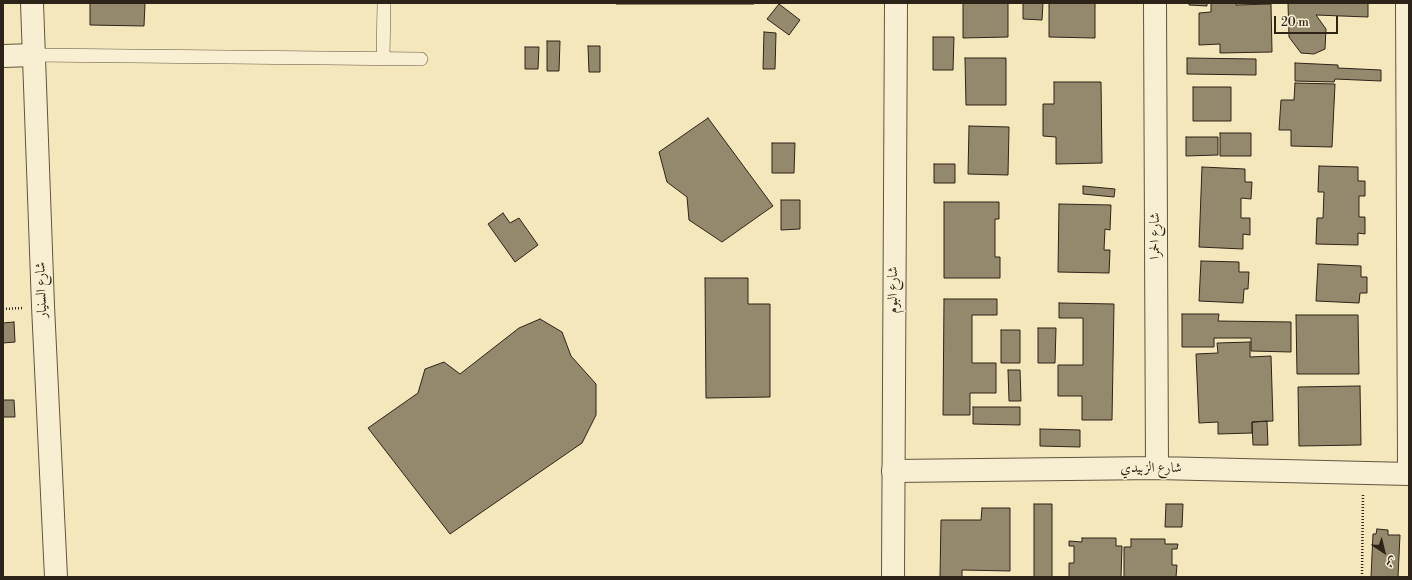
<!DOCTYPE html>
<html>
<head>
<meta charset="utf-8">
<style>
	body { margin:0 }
	#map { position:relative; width:1412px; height:580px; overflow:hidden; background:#f4e7bb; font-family:"Libre Bodoni",Amiri,serif }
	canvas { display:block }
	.frame { position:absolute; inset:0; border:4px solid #2e2318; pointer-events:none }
	.north { position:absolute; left:1364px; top:532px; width:40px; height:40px; -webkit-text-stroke:3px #f8efd3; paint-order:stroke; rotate:145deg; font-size:11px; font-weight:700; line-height:16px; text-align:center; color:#2e2318 }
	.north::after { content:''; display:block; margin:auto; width:14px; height:18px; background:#2e2318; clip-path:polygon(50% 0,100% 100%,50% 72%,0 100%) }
	.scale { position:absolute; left:1274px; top:16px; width:64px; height:18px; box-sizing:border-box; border:2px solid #2e2318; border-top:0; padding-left:5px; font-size:12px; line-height:14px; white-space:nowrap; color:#2e2318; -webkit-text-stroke:3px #f8efd3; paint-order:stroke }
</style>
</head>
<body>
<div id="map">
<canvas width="1412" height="580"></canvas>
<div class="frame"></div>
<div class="north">ش</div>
<div class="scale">20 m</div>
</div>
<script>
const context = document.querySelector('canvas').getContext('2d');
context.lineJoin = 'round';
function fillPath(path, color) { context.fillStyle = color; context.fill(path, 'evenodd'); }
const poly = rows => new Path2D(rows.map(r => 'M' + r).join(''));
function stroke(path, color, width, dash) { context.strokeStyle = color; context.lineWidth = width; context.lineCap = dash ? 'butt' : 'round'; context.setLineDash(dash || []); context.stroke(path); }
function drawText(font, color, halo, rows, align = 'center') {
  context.font = font + ' "Libre Bodoni",Amiri,serif'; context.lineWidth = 3; context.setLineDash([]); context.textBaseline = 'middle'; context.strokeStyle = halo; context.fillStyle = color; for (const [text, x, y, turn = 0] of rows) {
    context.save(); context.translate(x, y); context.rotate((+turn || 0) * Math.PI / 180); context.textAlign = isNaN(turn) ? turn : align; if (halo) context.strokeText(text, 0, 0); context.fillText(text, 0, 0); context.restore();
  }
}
const building = poly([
	[90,3,145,3,144,26,90,25,90,3],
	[616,3,754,3,754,4,616,4,616,3],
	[963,3,1008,3,1008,37,963,38,963,3],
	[1023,3,1043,3,1042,20,1023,19,1023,3],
	[1049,3,1095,3,1095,38,1049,37,1049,3],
	[1189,3,1207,3,1207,6,1189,5,1189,3],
	[1211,3,1236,3,1236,5,1271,4,1272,52,1220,53,1220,44,1199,45,1199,13,1211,12,1211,3],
	[1288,3,1368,3,1368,17,1316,15,1326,29,1325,49,1314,54,1301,53,1289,37,1288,3],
	[779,4,800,20,789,35,767,19,779,4],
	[764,32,776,33,775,69,763,69,764,32],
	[933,37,954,37,953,70,933,70,933,37],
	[547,41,560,41,559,71,547,71,547,41],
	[588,46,600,46,600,72,589,72,588,46],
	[525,47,539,47,538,69,525,69,525,47],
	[965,58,1006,58,1006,105,966,105,965,58],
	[1187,58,1256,59,1256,75,1187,74,1187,58],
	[1295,63,1338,65,1338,68,1381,70,1381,81,1335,79,1334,82,1295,81,1295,63],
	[1054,82,1101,82,1102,163,1056,164,1056,137,1043,136,1043,104,1054,104,1054,82],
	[1295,83,1335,84,1332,147,1291,146,1291,130,1279,130,1281,100,1294,100,1295,83],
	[1193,87,1231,87,1231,121,1193,121,1193,87],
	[708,118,773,206,722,242,689,220,687,197,667,182,659,152,708,118],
	[969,126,1009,127,1008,175,968,174,969,126],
	[1220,133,1251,133,1251,156,1220,156,1220,133],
	[1186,137,1218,137,1218,155,1186,156,1186,137],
	[772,143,795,143,794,173,772,173,772,143],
	[934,164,955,164,955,183,934,183,934,164],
	[1319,166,1358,167,1358,181,1365,181,1365,196,1359,196,1359,217,1365,217,1365,234,1358,233,1358,245,1316,244,1317,218,1323,218,1324,192,1318,192,1319,166],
	[1202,167,1245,169,1245,182,1252,182,1251,199,1241,198,1241,218,1250,218,1250,235,1243,234,1243,249,1199,247,1202,167],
	[1083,186,1115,189,1114,197,1083,194,1083,186],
	[781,200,800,200,800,229,781,230,781,200],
	[944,202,999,202,999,219,995,219,995,257,1000,257,1000,278,944,278,944,202],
	[1059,204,1111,205,1110,230,1105,229,1104,250,1110,250,1109,273,1058,272,1059,204],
	[503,213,510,223,519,218,538,245,515,262,488,224,503,213],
	[1201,261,1239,262,1239,272,1249,272,1248,289,1244,289,1243,303,1199,301,1201,261],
	[1318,264,1361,266,1361,277,1367,277,1367,293,1360,293,1359,303,1316,301,1318,264],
	[705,278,748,278,748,304,770,304,770,397,706,398,705,278],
	[944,299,997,299,997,315,972,315,972,363,996,363,996,393,970,393,970,415,943,415,944,299],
	[1059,303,1114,304,1112,420,1082,420,1082,396,1058,396,1058,365,1083,365,1083,318,1059,318,1059,303],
	[1182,314,1219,314,1218,321,1291,322,1291,352,1251,351,1251,338,1214,338,1214,347,1182,347,1182,314],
	[1296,315,1358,315,1359,374,1297,374,1296,315],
	[540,319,562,332,571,356,596,384,596,415,582,443,450,534,368,428,418,393,425,369,444,362,460,374,519,328,540,319],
	[14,322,15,342,3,343,3,323,14,322],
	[1038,328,1056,328,1055,363,1038,363,1038,328],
	[1001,330,1020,330,1020,363,1001,363,1001,330],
	[1250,342,1250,357,1271,356,1273,421,1252,422,1252,433,1218,434,1218,422,1199,423,1196,354,1218,353,1217,343,1250,342],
	[1008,370,1020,370,1021,401,1009,401,1008,370],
	[1360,386,1361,445,1299,446,1298,387,1360,386],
	[3,400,14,400,15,417,3,417,3,400],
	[973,407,1020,407,1020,425,973,424,973,407],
	[1267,421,1268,445,1253,445,1252,422,1267,421],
	[1040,429,1080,430,1080,447,1040,446,1040,429],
	[1034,504,1052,504,1052,577,1034,577,1034,504],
	[1166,504,1183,504,1182,527,1165,527,1166,504],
	[982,508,1010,508,1010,571,962,570,962,577,940,577,941,520,981,520,982,508],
	[1377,529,1388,530,1388,535,1400,535,1398,577,1371,577,1373,534,1376,534,1377,529],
	[1082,538,1116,538,1116,546,1122,546,1121,577,1069,577,1069,563,1074,563,1074,546,1069,546,1069,541,1082,542,1082,538],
	[1131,539,1165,539,1165,544,1178,544,1177,549,1172,549,1172,565,1177,565,1176,577,1124,577,1124,547,1131,547,1131,539]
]);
fillPath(building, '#95896d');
stroke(building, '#2e2318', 1);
const service = poly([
	[34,55,421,59],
	[383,59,384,3]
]);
const minor = poly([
	[1155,3,1157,468],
	[1407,3,1409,467],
	[3,56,34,55],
	[893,471,1157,468,1409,474]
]);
const tertiary = poly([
	[32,3,43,306,56,577],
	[893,577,896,3]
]);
stroke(service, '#605441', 14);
stroke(minor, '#605441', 24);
stroke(tertiary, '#605441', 24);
stroke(poly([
	[3,309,22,308],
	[1362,577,1363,493]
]), '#2e2318', 2.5, [1, 2]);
stroke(service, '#f8efd3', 13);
stroke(minor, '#f8efd3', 22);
stroke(tertiary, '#f8efd3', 22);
drawText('14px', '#2e2318', '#f8efd3', [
	["شارع الحمرا",1156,236,-90],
	["شارع السنيار",42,290,-92],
	["شارع البوم",894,290,-90],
	["شارع الزبيدي",1151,469]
]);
</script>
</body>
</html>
